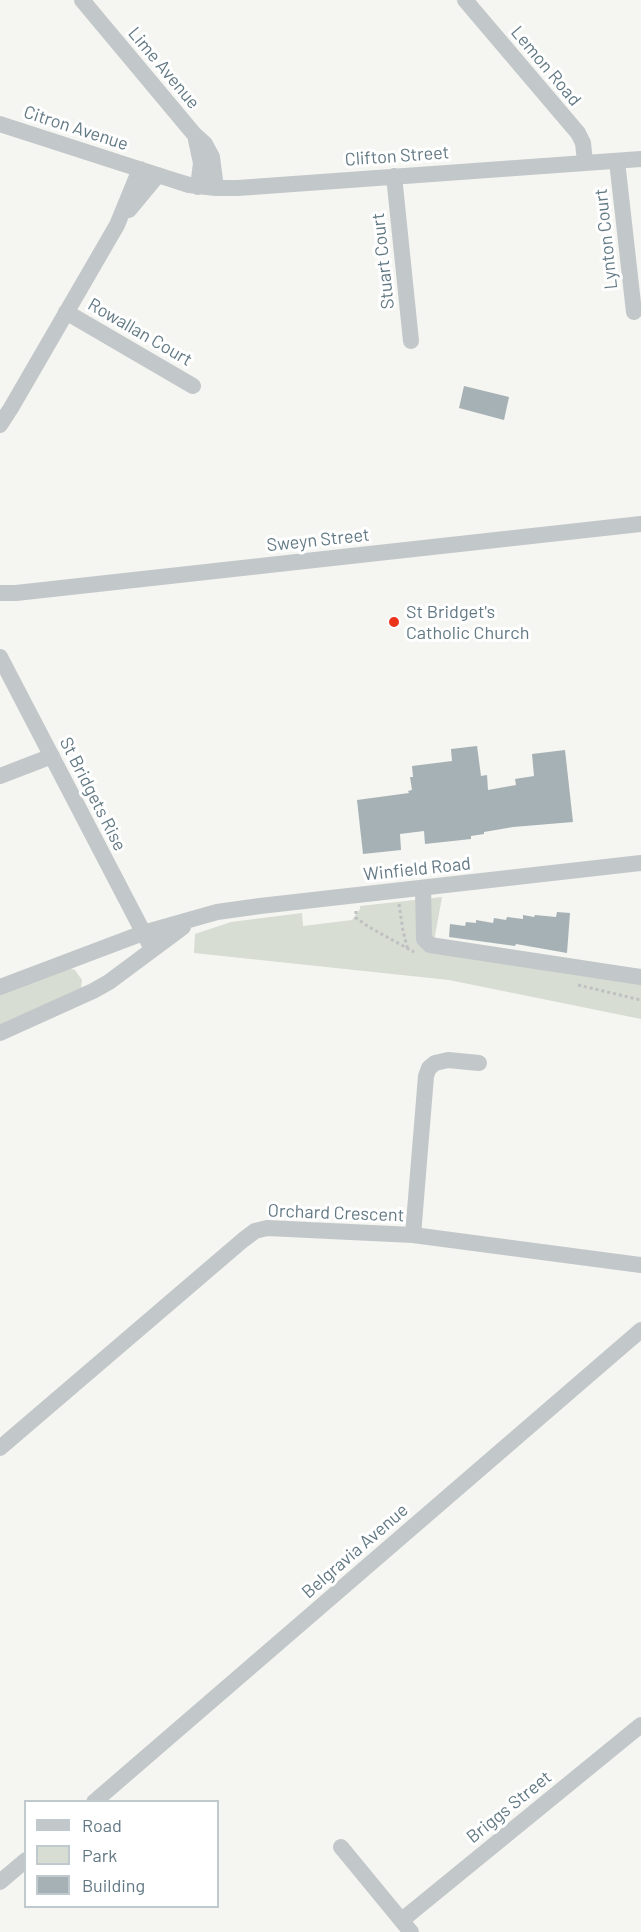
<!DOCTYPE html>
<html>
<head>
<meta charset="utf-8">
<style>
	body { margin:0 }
	#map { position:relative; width:641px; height:1932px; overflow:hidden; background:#f5f5f1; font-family:Barlow,sans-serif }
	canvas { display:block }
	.legend { position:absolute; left:24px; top:1800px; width:195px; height:108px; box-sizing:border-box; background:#fff; border:2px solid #c0c9ce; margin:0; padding:8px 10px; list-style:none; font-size:18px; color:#627984 }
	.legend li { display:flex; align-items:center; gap:12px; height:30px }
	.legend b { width:30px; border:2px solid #c0c9ce }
</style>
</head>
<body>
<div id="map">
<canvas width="641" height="1932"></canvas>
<ul class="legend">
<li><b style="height:8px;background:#c2c7c9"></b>Road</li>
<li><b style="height:16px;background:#d7ddd2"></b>Park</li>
<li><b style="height:16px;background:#a6b1b5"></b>Building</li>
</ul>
</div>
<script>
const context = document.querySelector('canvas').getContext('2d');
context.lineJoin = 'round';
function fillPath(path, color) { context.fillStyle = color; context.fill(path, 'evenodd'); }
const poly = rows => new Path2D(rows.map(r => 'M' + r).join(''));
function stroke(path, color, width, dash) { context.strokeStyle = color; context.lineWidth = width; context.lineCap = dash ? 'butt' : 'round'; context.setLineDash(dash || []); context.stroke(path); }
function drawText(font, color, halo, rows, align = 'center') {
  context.font = font + ' Barlow,sans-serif'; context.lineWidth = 6; context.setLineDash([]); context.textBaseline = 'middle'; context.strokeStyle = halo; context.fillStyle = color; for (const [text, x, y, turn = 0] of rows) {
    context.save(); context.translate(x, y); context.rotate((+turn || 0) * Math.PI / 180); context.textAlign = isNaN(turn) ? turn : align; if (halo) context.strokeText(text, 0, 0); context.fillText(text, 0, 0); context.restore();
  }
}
fillPath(poly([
	[442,897,434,941,641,969,641,1019,449,980,194,953,195,934,231,922,302,913,303,926,352,920,360,909,360,906],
	[70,968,75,970,82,980,81,988,0,1027,0,993]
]), '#d7ddd2');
fillPath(poly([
	[464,386,509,397,504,420,459,408],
	[477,746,481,776,487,775,488,790,516,785,515,779,534,776,532,754,565,750,573,822,513,827,484,832,484,834,471,836,471,839,425,844,424,831,400,834,401,850,363,854,357,800,409,793,408,791,412,790,410,777,413,777,412,766,452,761,451,749],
	[557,912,570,913,567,953,516,944,515,946,449,937,450,924,465,926,466,922,476,923,476,920,493,923,494,918,506,920,507,917,523,919,523,915,534,917,535,915,556,917]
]), '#a6b1b5');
stroke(poly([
	[399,904,403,931,408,950],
	[356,911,356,918,369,927,414,952],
	[578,985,641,1000]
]), '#bec0c2', 3, [3, 3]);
stroke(poly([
	[82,0,194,134,205,144,212,157,216,188],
	[465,0,578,133,583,143,585,162],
	[0,124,170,179,189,185,216,188,238,188,641,159],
	[196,140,201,163,198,187],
	[617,161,634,312],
	[394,176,411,341],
	[129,210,158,175],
	[66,312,193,386],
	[0,425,11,408,117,225,140,169],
	[0,593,16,593,641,524],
	[0,657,152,949],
	[0,776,52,756],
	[423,888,424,939,430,945,641,977],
	[0,987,143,933,217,912,260,906,641,863],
	[0,1033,93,991,109,982,183,927],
	[413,1235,426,1076,429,1068,435,1063,448,1060,479,1063],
	[0,1448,243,1240,255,1231,267,1228,413,1235,641,1265],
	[94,1802,641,1330],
	[341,1847,411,1932],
	[0,1882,26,1860],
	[402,1920,641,1725]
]), '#c2c7c9', 16);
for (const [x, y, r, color] of [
	[394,622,6,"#ec341a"]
]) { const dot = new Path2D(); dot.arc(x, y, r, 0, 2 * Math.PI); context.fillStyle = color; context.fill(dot); stroke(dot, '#fff', 2); }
drawText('18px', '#627984', '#fff', [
	["Lemon Road",546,66,50],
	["Lime Avenue",164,68,50],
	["Citron Avenue",76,128,18],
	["Clifton Street",397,156,-4],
	["Lynton Court",606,239,-96],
	["Stuart Court",383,261,-96],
	["Rowallan Court",140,332,30],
	["Sweyn Street",318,540,-6],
	["St Bridgets Rise",93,794,63],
	["Winfield Road",417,869,-6],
	["Orchard Crescent",336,1213,2],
	["Belgravia Avenue",355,1551,-41],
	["Briggs Street",509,1807,-39]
]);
drawText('18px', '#627984', '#fff', [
	["St Bridget's",406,612],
	["Catholic Church",406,633]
], 'left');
</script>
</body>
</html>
